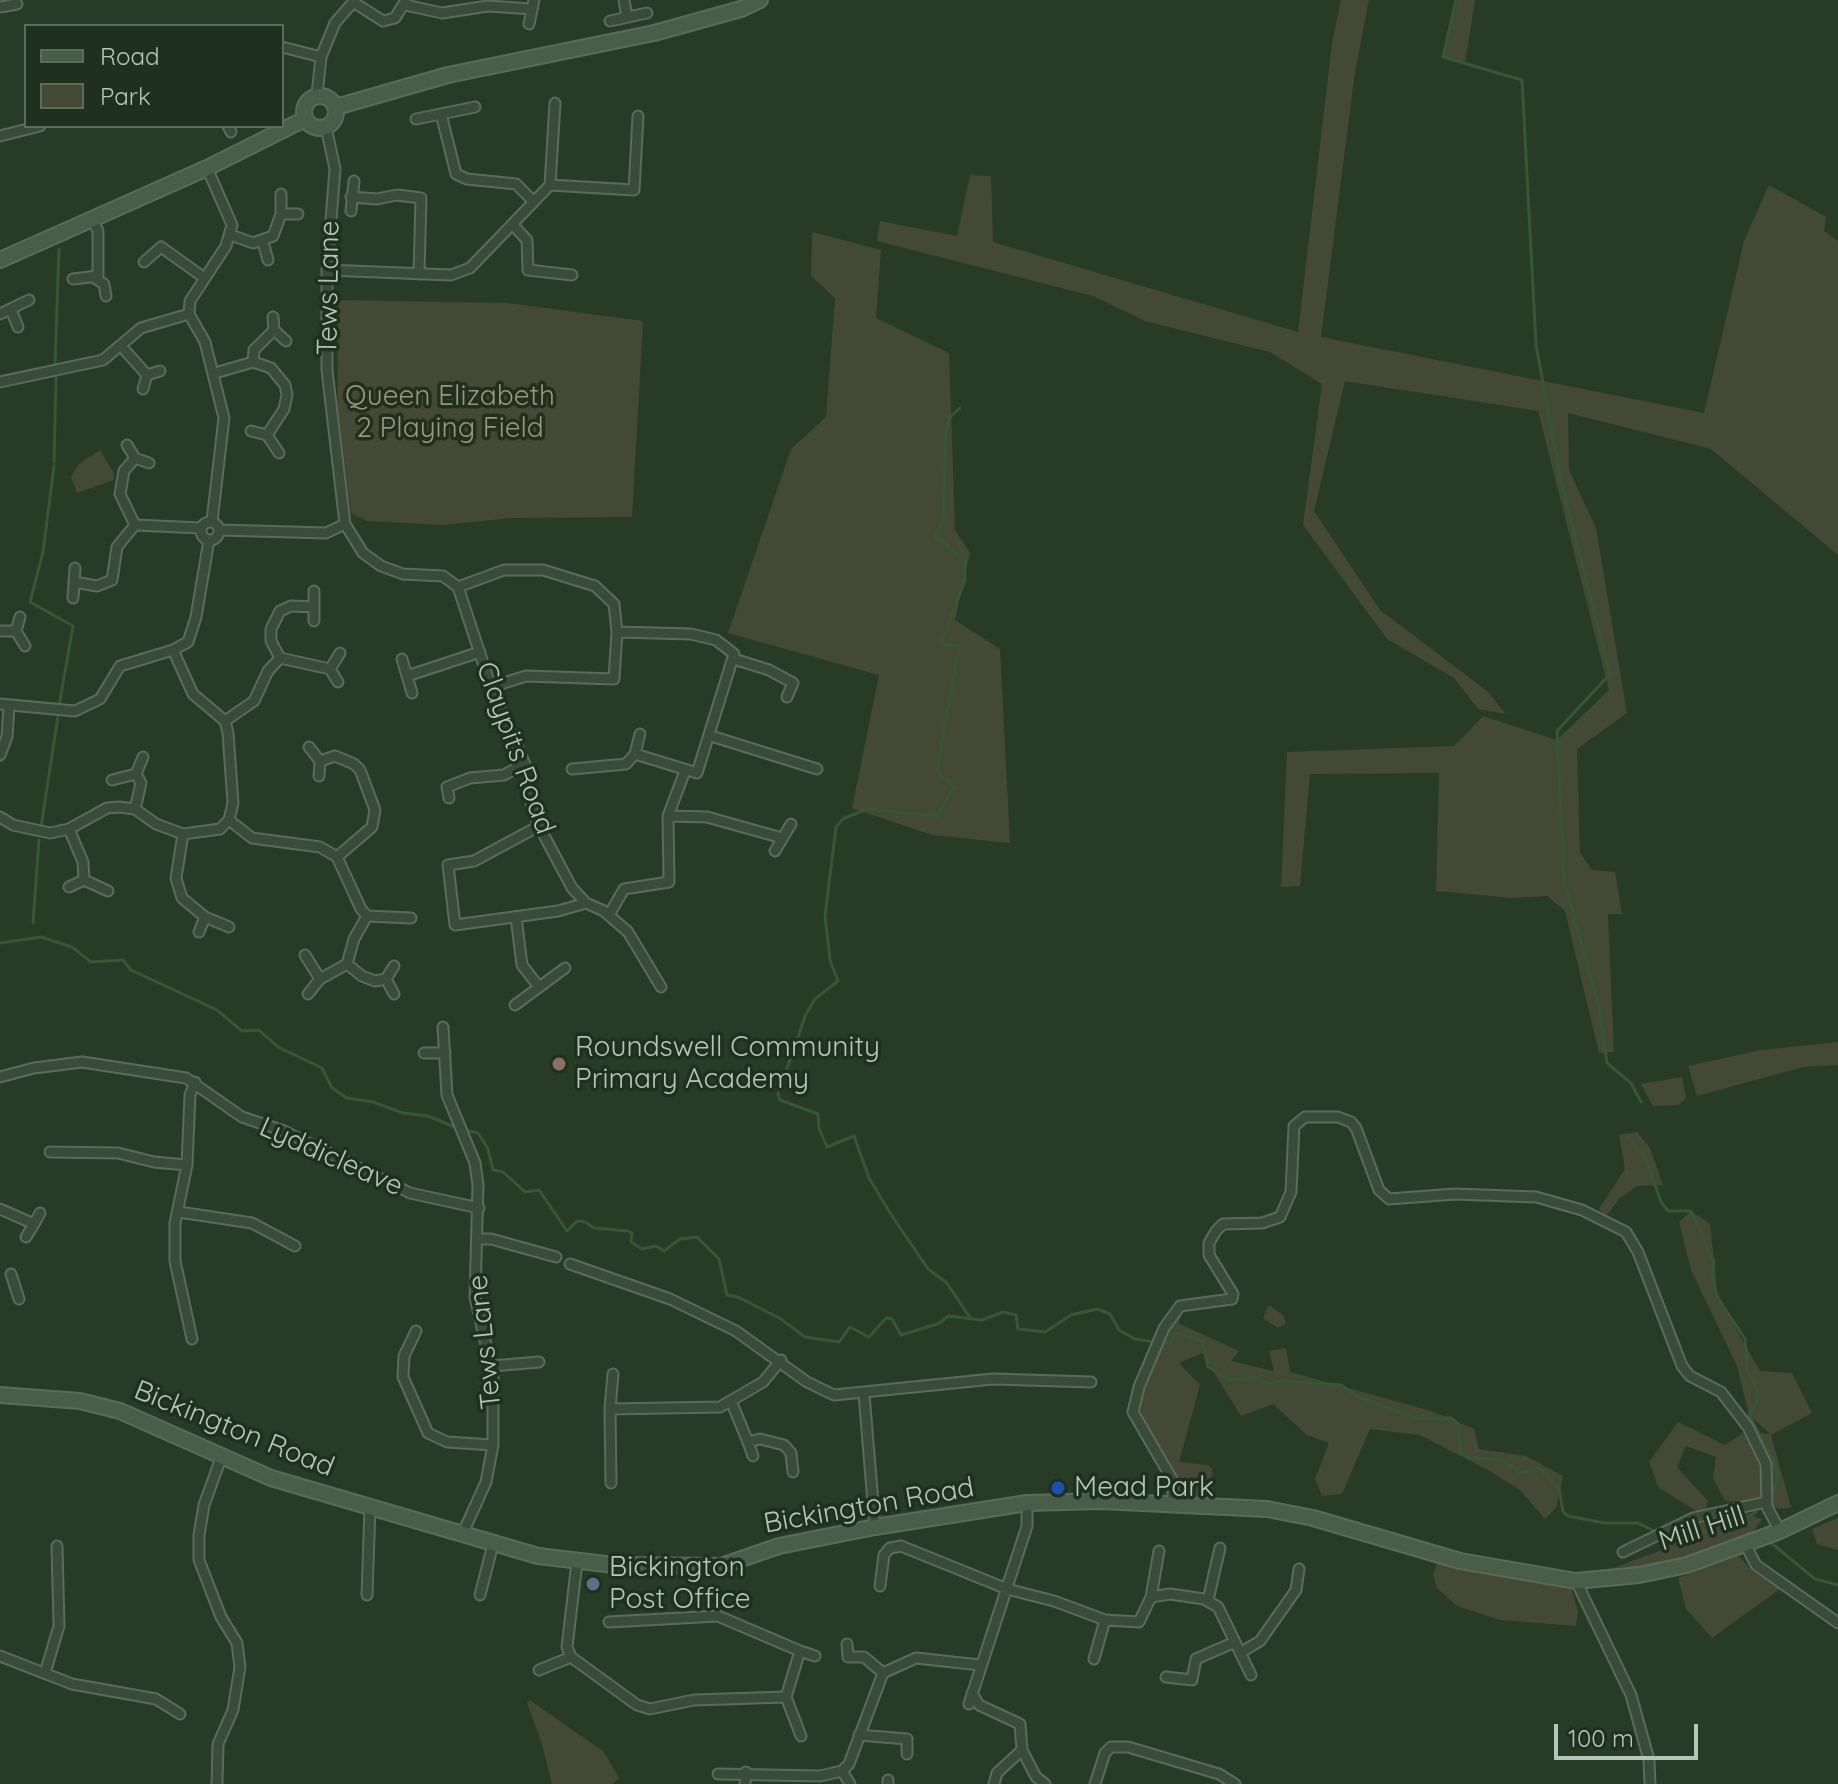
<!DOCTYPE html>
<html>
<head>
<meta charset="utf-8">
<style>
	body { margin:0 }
	#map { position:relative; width:1838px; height:1784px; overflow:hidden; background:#273b27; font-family:Quicksand,sans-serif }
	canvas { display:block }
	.legend { position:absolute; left:24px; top:24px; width:260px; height:104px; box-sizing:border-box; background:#20301f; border:2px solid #5c6c5b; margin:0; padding:10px 14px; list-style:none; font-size:24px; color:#b6c6b6 }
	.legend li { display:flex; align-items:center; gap:16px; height:40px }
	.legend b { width:40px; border:2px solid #5c6c5b }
	.scale { position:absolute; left:1554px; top:1724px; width:144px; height:36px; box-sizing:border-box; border:4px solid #b6c6b6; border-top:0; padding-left:10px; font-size:24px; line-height:28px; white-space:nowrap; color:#b6c6b6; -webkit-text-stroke:6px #20301f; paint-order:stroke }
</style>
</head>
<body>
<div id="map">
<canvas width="1838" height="1784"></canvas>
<ul class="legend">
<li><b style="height:10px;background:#495d49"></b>Road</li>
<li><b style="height:22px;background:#444935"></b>Park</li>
</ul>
<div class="scale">100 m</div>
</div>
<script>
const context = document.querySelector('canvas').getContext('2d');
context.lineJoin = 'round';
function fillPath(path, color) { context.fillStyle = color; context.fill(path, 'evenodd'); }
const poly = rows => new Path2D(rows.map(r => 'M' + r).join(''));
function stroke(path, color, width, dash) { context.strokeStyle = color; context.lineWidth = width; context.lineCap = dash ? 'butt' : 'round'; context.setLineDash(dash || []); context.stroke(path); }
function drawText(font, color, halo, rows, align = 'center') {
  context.font = font + ' Quicksand,sans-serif'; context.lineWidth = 7; context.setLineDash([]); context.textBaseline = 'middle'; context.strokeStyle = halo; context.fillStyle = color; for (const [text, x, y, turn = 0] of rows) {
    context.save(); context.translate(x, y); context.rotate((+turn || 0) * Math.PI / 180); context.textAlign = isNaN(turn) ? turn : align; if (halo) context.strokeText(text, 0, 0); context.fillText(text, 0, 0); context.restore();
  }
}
fillPath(poly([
	[1341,0,1369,0,1355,72,1321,337,1704,413,1744,241,1769,185,1826,217,1824,231,1838,241,1838,555,1711,449,1568,413,1569,470,1596,528,1627,713,1577,749,1580,853,1592,870,1615,872,1622,914,1608,914,1614,1052,1599,1053,1565,911,1547,896,1514,898,1436,891,1439,773,1310,774,1300,886,1281,887,1287,752,1454,746,1483,716,1557,740,1609,690,1538,411,1345,381,1314,511,1380,610,1487,691,1506,714,1478,709,1454,678,1387,639,1303,525,1322,384,1270,352,1145,321,1093,296,877,241,880,221,957,236,970,175,991,176,993,242,1298,332,1332,43],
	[1458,0,1475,0,1465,64,1443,57],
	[812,232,881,250,876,318,949,353,955,530,970,553,955,620,1000,649,1010,843,932,835,852,808,879,675,728,633,791,449,826,417,835,298,811,276],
	[337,300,507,303,643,321,632,517,512,518,443,525,367,521,351,513,338,409],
	[100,450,114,473,114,480,77,493,71,477,79,464],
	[1838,1042,1838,1065,1803,1067,1697,1096,1688,1066,1761,1050],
	[1682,1077,1686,1098,1678,1105,1653,1106,1641,1084],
	[1637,1132,1650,1148,1663,1185,1637,1186,1620,1198,1606,1216,1599,1209,1625,1169,1619,1135],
	[1691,1211,1710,1224,1718,1298,1760,1371,1792,1373,1812,1413,1771,1435,1791,1507,1781,1509,1749,1502,1725,1501,1713,1478,1716,1457,1686,1446,1677,1467,1708,1501,1704,1516,1658,1487,1649,1462,1678,1422,1725,1445,1744,1432,1770,1434,1749,1415,1737,1366,1691,1270,1679,1222],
	[1269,1305,1283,1315,1286,1323,1278,1328,1263,1318],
	[1183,1313,1178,1323,1239,1351,1231,1361,1274,1371,1269,1351,1286,1348,1290,1372,1431,1411,1474,1429,1479,1449,1526,1456,1563,1476,1556,1508,1545,1519,1520,1490,1488,1470,1420,1435,1370,1429,1342,1494,1322,1496,1315,1479,1329,1443,1307,1435,1273,1404,1241,1416,1202,1353,1179,1363,1200,1385,1179,1462,1208,1465,1212,1469,1214,1501,1190,1497,1146,1426,1139,1405,1168,1330],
	[1746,1513,1762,1519,1750,1537,1653,1566,1613,1568,1662,1550,1693,1525],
	[1838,1518,1838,1550,1817,1544,1812,1529],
	[1739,1556,1751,1570,1780,1589,1712,1638,1686,1609,1678,1578],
	[1438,1561,1571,1588,1578,1612,1576,1626,1500,1620,1457,1606,1437,1588,1433,1575],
	[530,1700,604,1752,619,1778,613,1784,552,1784,541,1741,527,1703]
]), '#444935');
stroke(poly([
	[1456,0,1443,57,1522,80,1536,345,1561,481,1610,674,1557,731,1564,881,1599,1007,1607,1063,1631,1083,1641,1102],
	[55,364,59,249],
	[960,408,950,417,946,433,943,522,935,536,965,561,965,580,942,641,942,645,958,646,959,649,938,762,938,773,954,787,937,816,866,809,843,819,836,827,825,916,830,960,838,981,815,999,806,1014,778,1094,780,1100,818,1114,819,1128,827,1147,854,1136,869,1178,892,1216,928,1269,946,1282,971,1319],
	[54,462,56,377],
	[54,466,43,552,30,602,73,626,59,706],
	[41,827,58,716],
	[33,923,39,840],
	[0,943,41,937,72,947,91,962,123,960,131,970,217,1010,242,1031,259,1030,278,1047,322,1068,332,1088,347,1098,373,1102,403,1113,428,1116,457,1128],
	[465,1130,478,1133,488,1149,493,1170,503,1172,525,1192,539,1190,567,1231,577,1221,585,1222,594,1228,628,1231,632,1233,631,1242,642,1249,656,1246,664,1251,680,1239,697,1237,719,1259,727,1295,738,1297,781,1319,805,1337,839,1342,850,1327,869,1337,886,1318,892,1319,901,1335,940,1323,948,1316,982,1320,1003,1312,1016,1315,1018,1329,1045,1332,1071,1315,1097,1309,1110,1314,1119,1330,1135,1339,1155,1342],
	[1627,1136,1645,1156,1661,1202,1668,1211,1691,1211,1714,1262,1712,1280,1718,1298,1745,1339,1748,1373,1756,1386,1758,1400,1749,1415,1774,1461,1778,1476,1772,1496],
	[1162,1342,1170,1342,1176,1333,1202,1341,1208,1367,1230,1380,1256,1377,1269,1384,1281,1381,1341,1385,1360,1398,1402,1413,1417,1418,1452,1418,1458,1424,1461,1453,1469,1458,1500,1459,1521,1473,1538,1468,1559,1488,1563,1512,1568,1516,1605,1523,1638,1523,1656,1532],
	[1745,1519,1756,1512],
	[1663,1535,1680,1543,1721,1525,1744,1519,1751,1524],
	[1770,1542,1815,1579,1838,1585]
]), '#365735', 3);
const street = poly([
	[624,0,627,17],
	[353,2,383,21,395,18,406,0],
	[405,5,442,13,488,6,532,9],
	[0,7,17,4],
	[610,21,647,13],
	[529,24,534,0],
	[282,47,321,57],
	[317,95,321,57,335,23,355,0],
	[441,114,456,174,467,179,516,184,533,201],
	[416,119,475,107],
	[228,126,231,132],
	[326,127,335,169,327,270,327,370,345,524,363,553,381,566,403,574,443,576,458,587,491,687,528,771,532,810,539,826,572,888,586,903,604,911,628,932,661,987],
	[0,136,40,126],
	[207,168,232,225,226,246,190,301,189,314,205,342,224,418,212,521],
	[550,185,634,190,638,116],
	[351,197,377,199,397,195,421,198,419,274],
	[351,211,354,181],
	[281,214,298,214],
	[513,225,527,240,528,270,572,275],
	[231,235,253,243,273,236,281,214,281,194],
	[263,242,268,260],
	[144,262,161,247,203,277],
	[327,270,451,275,470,268,550,185,555,103],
	[73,279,98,276,98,231,93,221],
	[96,279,104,284,106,296],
	[11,310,18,327],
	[0,314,29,300],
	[273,317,274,330],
	[121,346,147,375,143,389],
	[253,362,254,350,274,330,286,341],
	[215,373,253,362,271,368,285,385,287,395,284,409,267,435,251,431],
	[147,375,160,371],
	[0,382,103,360,141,328,189,314],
	[267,435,279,453],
	[135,458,149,463],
	'201 531a9 9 0 1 1 18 0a9 9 0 1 1-18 0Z',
	[135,525,201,528],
	[220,530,326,533,345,524],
	[74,582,97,586,112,580,117,547,135,525,120,494,124,471,135,458,127,445],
	[458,587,504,570,543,570,595,586,614,604,617,632,614,679,526,676,491,687],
	[73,598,75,568],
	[314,621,314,591],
	[0,631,16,631,25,646],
	[16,631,20,617],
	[617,632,691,634,716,640,734,654,697,773,635,754],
	[280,658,330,669,338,682],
	[402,659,412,693],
	[734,659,769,670,793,683,787,697],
	[330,669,340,653],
	[407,676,480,652],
	[0,704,75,711,100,699,120,666,173,650,188,642,196,617,209,540],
	[225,721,254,701,268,671,280,658,271,641,271,629,280,611,291,606,314,607],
	[711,736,817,769],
	[309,747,320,761],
	[0,755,7,737,9,706],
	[572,769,626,764,635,754,640,734],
	[319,776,320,761,335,756,354,764,360,770,375,810,372,827,337,857],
	[112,780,136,774],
	[449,798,447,787,470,778,504,775,524,764],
	[135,809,141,783,136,774,143,757],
	[668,816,707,817,782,838],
	[0,817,13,825,50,833,69,829,107,808,119,807,135,809,156,824,183,834,220,829,229,820,233,803,228,733,225,721,193,694,173,650],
	[229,820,252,838,320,847,337,857,361,909,367,916,411,918],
	[539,826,474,861,448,865,455,925,558,911,586,903],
	[69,829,83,862,84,880,108,891],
	[183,834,176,878,182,898,205,917,229,927],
	[775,851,791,824],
	[69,887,84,880],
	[609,915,624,889,669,882,668,816,685,771],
	[516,917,522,965,539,987],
	[199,932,205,917],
	[305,955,320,979],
	[347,964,362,976,375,981,386,979,394,994],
	[386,979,394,966],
	[308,994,320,979,347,964,354,939,367,916],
	[515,1005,565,968],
	[443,1027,447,1095,475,1163,478,1185,475,1297,493,1375,493,1445,486,1482,462,1535],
	[424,1053,445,1053],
	[0,1077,34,1068,82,1062,186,1078,242,1117,284,1131,410,1193,479,1208],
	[50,1152,118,1153,154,1162,187,1165],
	[0,1209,34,1224,26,1237],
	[179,1212,252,1223,295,1246],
	[34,1224,40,1213],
	[477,1239,491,1239,556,1257],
	[570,1264,670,1299,736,1331,807,1382,834,1395,993,1379,1091,1382],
	[11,1274,19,1299],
	[416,1331,404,1356,403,1377,428,1433,447,1442,493,1445],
	[192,1339,175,1261,175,1223,187,1165,190,1095,195,1082],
	[491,1366,539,1362],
	[864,1394,875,1527],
	[731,1401,748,1442,760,1439,784,1445,791,1453,793,1472],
	[610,1409,613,1374],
	[748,1442,753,1456],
	[611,1483,610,1409,720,1407,763,1382,781,1360],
	[1173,1503,1173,1481,1133,1412,1139,1387,1164,1328,1180,1306,1232,1299,1233,1294,1209,1255,1209,1243,1216,1231,1223,1224,1262,1223,1280,1217,1291,1192,1294,1126,1305,1117,1338,1117,1351,1122,1356,1128,1379,1190,1389,1199,1455,1194,1536,1197,1582,1210,1626,1232,1638,1252,1682,1366,1690,1376,1721,1392,1748,1427,1766,1464,1767,1507,1780,1531],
	[1745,1544,1756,1565,1838,1623],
	[1623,1552,1693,1518,1766,1502],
	[577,1562,567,1647,571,1657,637,1705,650,1709,694,1700,786,1697,800,1651,718,1616,609,1622],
	[1576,1581,1631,1695,1649,1760,1650,1784],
	[880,1586,884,1555,890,1548,901,1546,1007,1589,1054,1601,1105,1620,1139,1622,1151,1597,1170,1594,1204,1599,1218,1607,1251,1675],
	[367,1595,370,1507],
	[480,1595,493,1544],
	[1151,1597,1159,1551],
	[1208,1600,1220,1548],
	[847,1644,848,1657,864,1657,883,1673,916,1658,980,1665],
	[800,1651,815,1656],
	[1240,1653,1260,1641,1296,1590,1299,1569],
	[0,1656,72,1684,156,1699,180,1714],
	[1094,1659,1105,1620],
	[539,1670,571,1657],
	[45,1673,59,1626,57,1546],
	[1166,1677,1192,1680,1196,1659,1235,1642],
	[972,1693,979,1705,1020,1724,1022,1750,1036,1777,1045,1784],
	[786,1697,801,1736],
	[969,1704,1027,1526,1027,1503],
	[859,1735,907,1739,907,1754],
	[842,1771,850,1784],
	[718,1774,820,1776,842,1771,849,1764,883,1673],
	[217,1784,218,1744,233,1710,240,1667,237,1643,221,1617,199,1560,199,1535,204,1505,221,1458],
	[745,1784,746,1772],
	[888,1784,888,1780],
	[994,1784,997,1773,1022,1750],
	[1095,1784,1105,1753,1111,1747,1128,1747,1219,1774,1235,1784]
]);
const secondary = poly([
	'304 112a16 16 0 1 1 32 0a16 16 0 1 1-32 0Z',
	[336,107,448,75,654,33,741,9,760,0],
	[0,260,207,168,305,119],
	[0,1395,80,1401,120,1411,271,1478,538,1556,614,1565,721,1566,779,1546,875,1527,1027,1503,1101,1501,1267,1509,1313,1518,1460,1561,1576,1581,1639,1575,1687,1565,1780,1531,1838,1503]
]);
stroke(street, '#5b6b5b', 13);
stroke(secondary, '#5b6b5b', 18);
stroke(street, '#3b4b3a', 9);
stroke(secondary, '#495d49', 14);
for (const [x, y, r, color] of [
	[559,1064,8,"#8d6e63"],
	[1058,1488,8,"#1a4fb4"],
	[593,1584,8,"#5c6f8a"]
]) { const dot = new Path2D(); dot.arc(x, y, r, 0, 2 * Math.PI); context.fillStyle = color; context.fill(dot); stroke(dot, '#20301f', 3); }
drawText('28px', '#b6c6b6', '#20301f', [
	["Tews Lane",329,288,-89],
	["Claypits Road",515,748,70],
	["Lyddicleave",331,1157,24],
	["Tews Lane",485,1342,-96],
	["Bickington Road",234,1429,22],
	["Bickington Road",869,1506,-10],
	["Mill Hill",1702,1529,-18]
]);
drawText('28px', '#9f927e', '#20301f', [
	["Queen Elizabeth",450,397],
	["2 Playing Field",450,429]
]);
drawText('28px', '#b6c6b6', '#20301f', [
	["Roundswell Community",575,1048],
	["Primary Academy",575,1080],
	["Mead Park",1074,1488],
	["Bickington",609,1568],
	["Post Office",609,1600]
], 'left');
</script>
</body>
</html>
